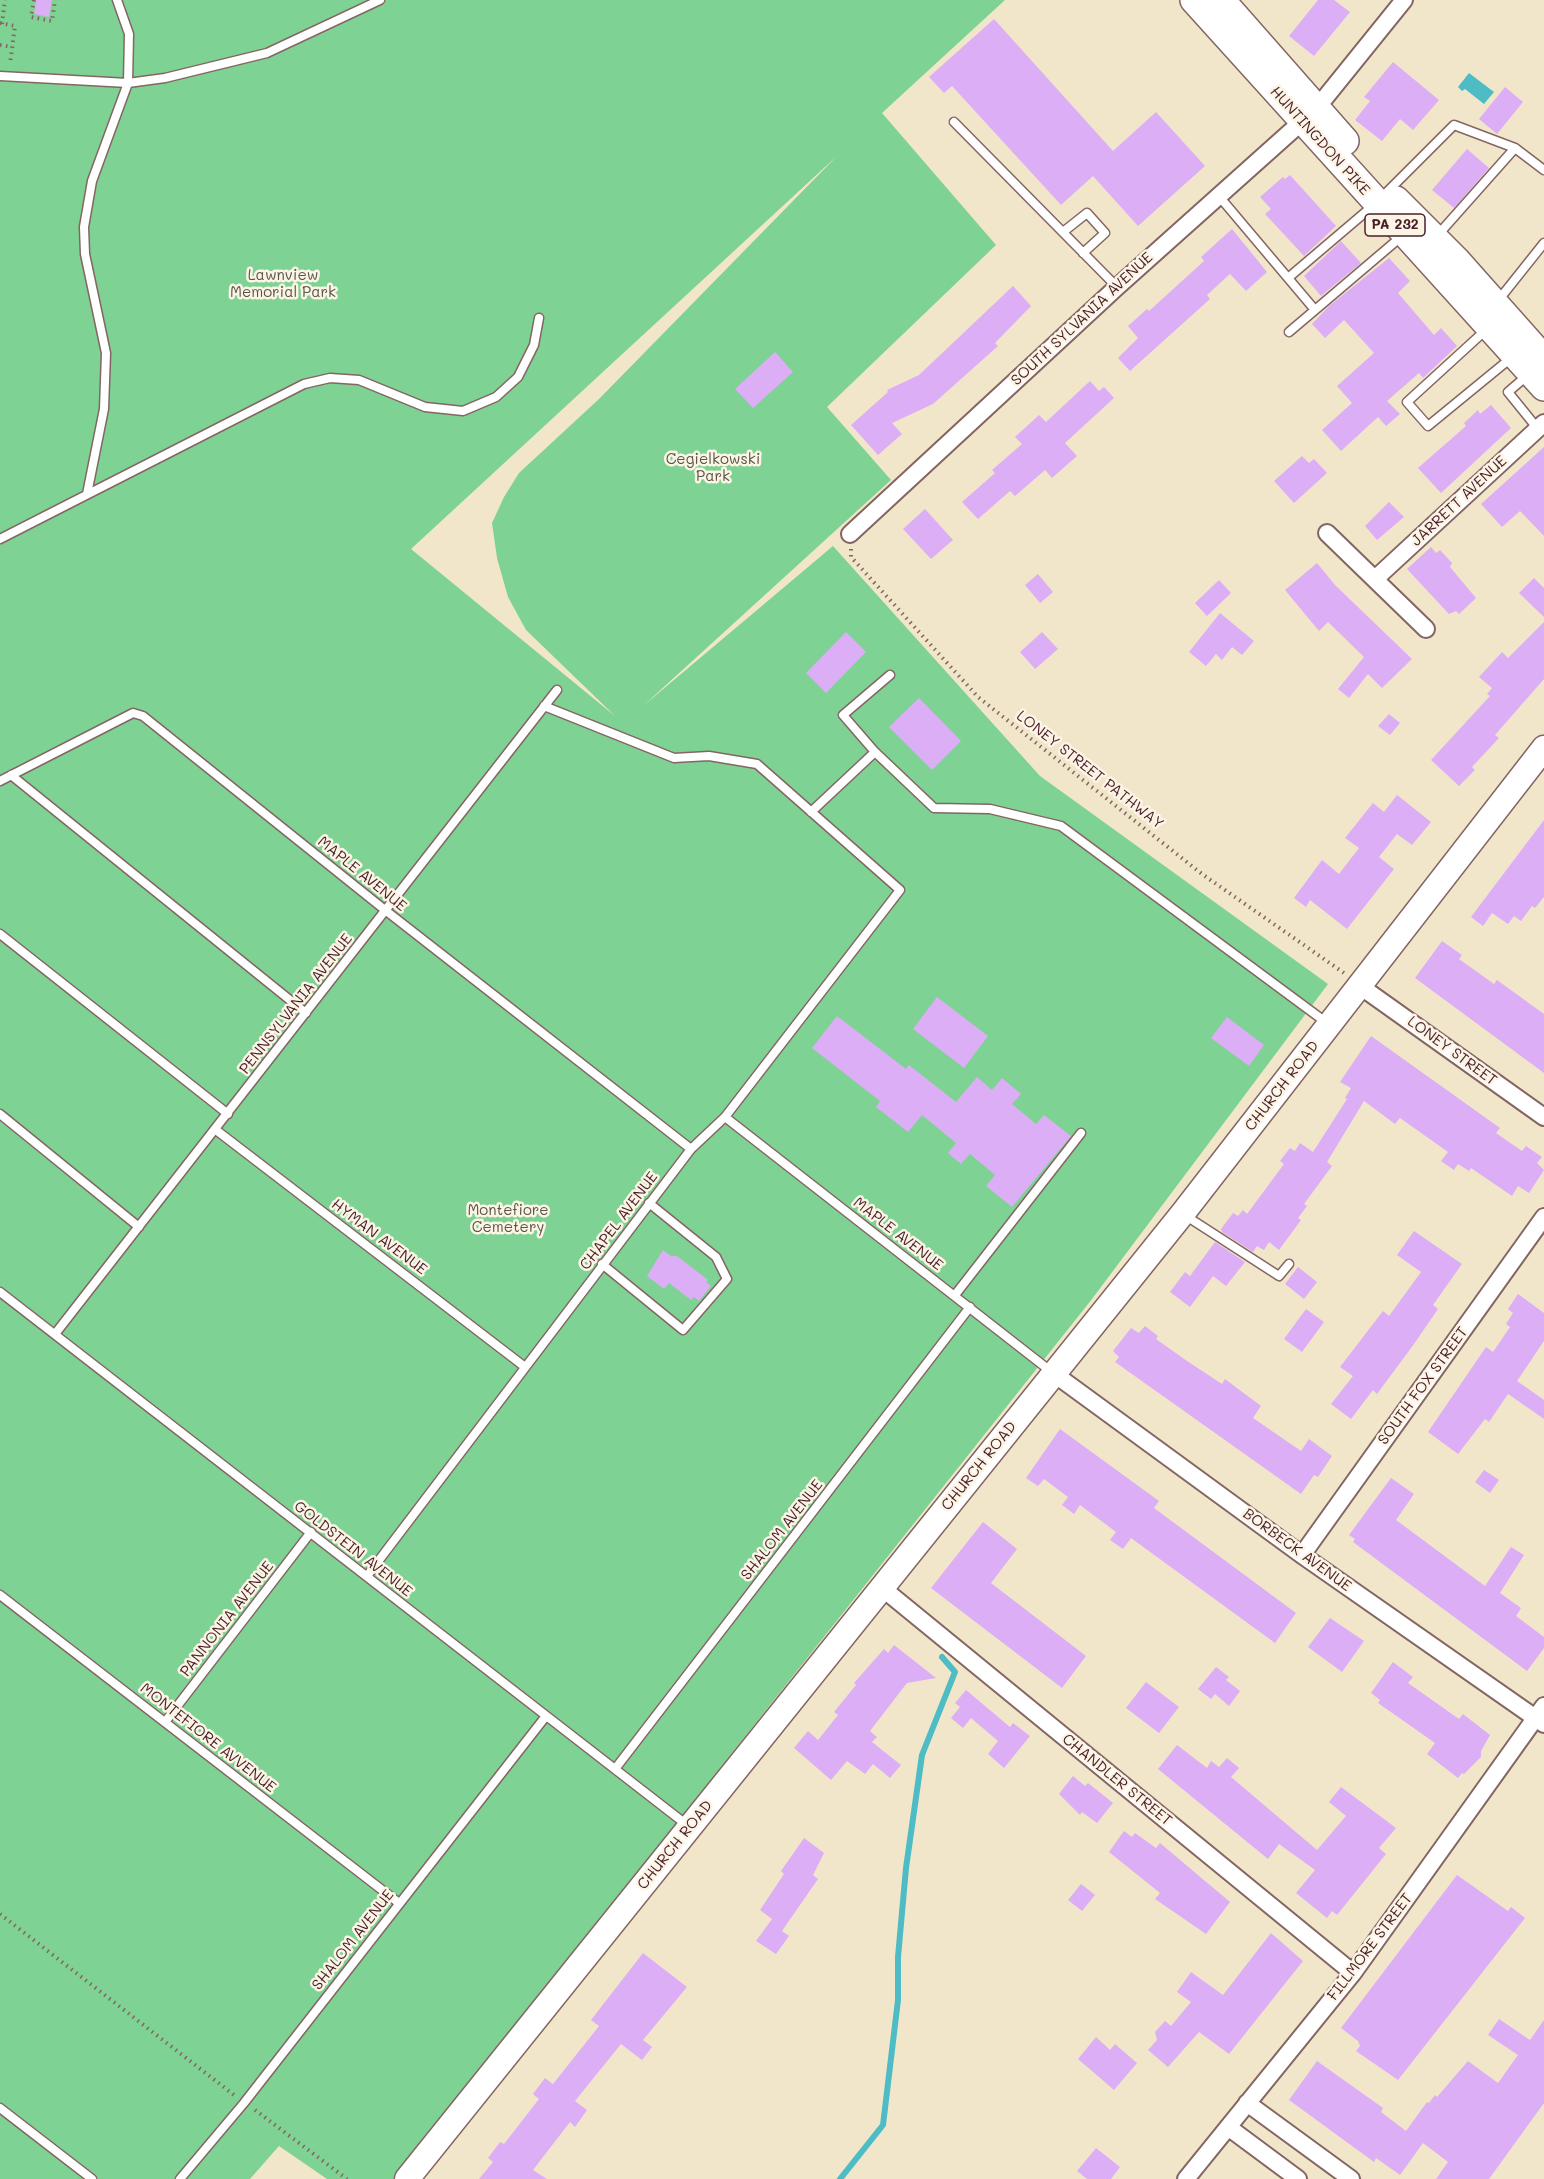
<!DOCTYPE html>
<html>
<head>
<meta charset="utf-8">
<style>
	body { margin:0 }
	canvas { display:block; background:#f1e6ca }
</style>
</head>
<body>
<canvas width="1544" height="2179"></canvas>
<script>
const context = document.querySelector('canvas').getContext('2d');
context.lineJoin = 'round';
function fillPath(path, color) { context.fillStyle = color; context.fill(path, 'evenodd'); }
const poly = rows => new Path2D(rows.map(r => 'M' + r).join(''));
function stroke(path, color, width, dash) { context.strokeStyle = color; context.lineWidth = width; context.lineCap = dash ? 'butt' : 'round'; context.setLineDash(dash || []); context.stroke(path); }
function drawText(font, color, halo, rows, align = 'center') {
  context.font = font + ' Mali,sans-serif'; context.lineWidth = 5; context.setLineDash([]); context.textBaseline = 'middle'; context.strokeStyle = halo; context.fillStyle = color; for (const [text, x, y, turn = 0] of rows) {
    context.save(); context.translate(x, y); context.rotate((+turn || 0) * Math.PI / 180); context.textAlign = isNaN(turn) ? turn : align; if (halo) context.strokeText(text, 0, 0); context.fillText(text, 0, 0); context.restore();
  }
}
fillPath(poly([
	[0,0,1005,0,882,113,996,245,827,407,891,480,643,706,833,546,1040,776,1328,984,1092,1299,394,2179,327,2179,279,2146,250,2179,0,2179],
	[837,156,599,399,519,473,504,497,492,523,497,558,508,597,526,630,615,716,411,549]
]), '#7ed294');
fillPath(poly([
	[1469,73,1494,92,1484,104,1465,89,1462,91,1458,87]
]), '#4ebcc4');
stroke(poly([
	[840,2179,883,2125,898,2000,898,1957,906,1868,922,1755,955,1672,942,1657]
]), '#4ebcc4', 6);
fillPath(poly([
	[36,0,52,0,49,17,34,14],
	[1318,0,1334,0,1350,12,1314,56,1289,36],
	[994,19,1113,151,1156,112,1205,166,1138,226,1093,176,1061,205,952,86,944,93,929,77],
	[1393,62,1439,100,1413,130,1400,119,1382,141,1355,120,1370,101,1364,97],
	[1505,87,1523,102,1497,134,1479,119],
	[1467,149,1489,168,1454,208,1432,190],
	[1290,175,1336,226,1304,256,1265,214,1271,209,1260,197,1283,177,1285,179],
	[1232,229,1267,272,1246,291,1230,274,1207,295,1210,299,1130,371,1118,358,1138,338,1128,326,1147,309,1149,311,1204,261,1201,257],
	[1341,241,1361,263,1321,296,1304,276],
	[1389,258,1410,281,1398,293,1434,335,1441,328,1457,346,1423,378,1419,373,1387,401,1400,414,1386,426,1378,417,1341,451,1322,430,1352,403,1337,386,1374,353,1344,320,1325,338,1312,324,1329,306],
	[1013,286,1031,306,995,343,998,346,933,404,892,423,902,434,878,455,851,425,888,392,887,390,919,375],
	[775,352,793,372,753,408,735,389],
	[1090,381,1099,391,1104,387,1114,398,1065,443,1077,456,1052,478,1045,470,1015,496,1010,491,978,519,962,502,995,473,992,470,1022,444,1015,437,1039,415,1046,422],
	[1491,405,1511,428,1441,493,1418,468,1466,426,1464,423,1478,410,1480,414],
	[1544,447,1544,536,1520,511,1502,527,1481,504],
	[1302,456,1309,463,1314,459,1327,473,1294,503,1274,481],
	[1389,502,1404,517,1377,540,1365,526],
	[925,509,953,540,931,559,903,529],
	[1431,547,1436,553,1440,550,1452,563,1450,567,1476,598,1459,614,1456,611,1449,614,1407,569],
	[1317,563,1335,585,1412,659,1382,688,1368,674,1349,698,1338,689,1364,657,1328,622,1319,631,1285,590],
	[1038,574,1053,592,1040,603,1025,585],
	[1534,578,1544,588,1544,617,1519,593],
	[1219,580,1231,593,1207,616,1195,603],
	[1220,613,1254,641,1242,655,1232,647,1222,660,1216,654,1206,666,1189,652],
	[1544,622,1544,679,1495,735,1499,738,1472,767,1475,770,1459,786,1431,760,1490,696,1487,694,1492,688,1479,677,1502,652,1508,658],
	[846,632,866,652,826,693,806,673],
	[1042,632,1058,649,1035,669,1020,652],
	[919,698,961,741,932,770,889,727],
	[1389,714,1400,723,1390,735,1378,726],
	[1397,795,1431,822,1412,845,1397,834,1379,857,1394,869,1347,929,1310,900,1306,907,1294,898,1322,860,1339,874,1359,848,1345,838,1373,803,1384,812],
	[1544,820,1544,897,1535,908,1532,906,1521,921,1514,916,1508,924,1492,913,1483,926,1471,917],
	[1442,941,1462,955,1459,959,1494,984,1497,980,1544,1014,1544,1073,1415,978],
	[937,997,988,1036,964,1068,913,1029],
	[837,1016,906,1069,909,1065,956,1102,977,1077,992,1090,1002,1078,1021,1094,1012,1104,1036,1124,1044,1115,1071,1136,1012,1207,986,1186,995,1175,970,1154,961,1164,948,1153,956,1143,922,1115,908,1132,876,1107,880,1101,812,1048],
	[1227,1017,1264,1045,1249,1066,1211,1038],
	[1371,1036,1500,1128,1496,1133,1522,1151,1526,1146,1542,1157,1537,1163,1544,1170,1529,1193,1518,1186,1512,1196,1471,1168,1469,1171,1458,1164,1454,1170,1441,1161,1448,1152,1400,1118,1395,1124,1364,1101,1327,1162,1332,1166,1304,1204,1307,1206,1298,1218,1301,1220,1279,1250,1269,1242,1264,1250,1257,1246,1253,1252,1222,1232,1221,1229,1233,1213,1238,1216,1243,1210,1247,1214,1284,1164,1280,1161,1290,1148,1295,1151,1300,1143,1313,1152,1347,1099,1345,1098,1351,1088,1340,1082],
	[1414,1231,1462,1264,1433,1305,1438,1309,1414,1344,1377,1394,1373,1390,1351,1419,1331,1404,1353,1376,1340,1367,1383,1311,1389,1316,1421,1272,1397,1255],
	[1215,1242,1245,1262,1226,1286,1213,1276,1190,1307,1170,1292,1185,1272,1190,1276],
	[663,1250,671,1256,677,1256,708,1280,706,1282,711,1286,699,1301,694,1297,691,1300,669,1283,664,1289,647,1276],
	[1298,1267,1317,1282,1304,1299,1285,1284],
	[1518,1294,1544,1313,1544,1341,1517,1381,1544,1400,1544,1419,1508,1394,1489,1422,1485,1419,1458,1454,1428,1432,1486,1347,1493,1352,1510,1327,1506,1324,1513,1313,1508,1309],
	[1306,1309,1324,1322,1302,1352,1284,1339],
	[1145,1326,1158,1336,1156,1339,1187,1361,1222,1384,1225,1379,1261,1406,1253,1418,1301,1451,1309,1439,1332,1456,1318,1477,1314,1475,1301,1494,1115,1362,1119,1357,1113,1351,1131,1328,1139,1333],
	[1060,1429,1159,1501,1154,1508,1296,1613,1275,1643,1131,1538,1123,1549,1110,1540,1116,1532,1080,1505,1074,1514,1062,1505,1068,1497,1044,1479,1038,1486,1026,1478],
	[1484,1470,1499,1480,1490,1493,1475,1482],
	[1391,1478,1414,1494,1396,1520,1485,1586,1511,1547,1524,1555,1500,1593,1521,1608,1516,1616,1544,1637,1544,1648,1527,1671,1353,1542,1355,1539,1349,1535],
	[983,1522,1017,1549,991,1583,1086,1656,1062,1688,931,1588],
	[1330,1618,1364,1641,1342,1672,1308,1647],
	[894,1645,936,1678,907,1683,870,1731,877,1737,872,1742,901,1765,890,1778,873,1764,865,1774,847,1761,831,1780,794,1748,808,1731,818,1740,838,1715,834,1712,856,1685,854,1683,884,1649,888,1653],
	[1393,1662,1413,1677,1408,1683,1459,1719,1463,1714,1490,1735,1481,1751,1481,1757,1464,1774,1462,1773,1458,1778,1427,1754,1435,1743,1378,1703,1380,1700,1371,1693],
	[1216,1667,1229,1677,1226,1680,1240,1691,1229,1706,1215,1694,1211,1699,1198,1689],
	[1146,1682,1179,1707,1159,1733,1126,1708],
	[966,1690,1010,1727,1013,1723,1030,1736,1004,1768,988,1754,998,1741,971,1718,963,1728,951,1718,960,1707,955,1703],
	[1177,1745,1207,1768,1211,1761,1219,1767,1227,1758,1239,1768,1231,1777,1317,1850,1346,1816,1329,1802,1341,1787,1396,1828,1379,1848,1386,1854,1337,1915,1332,1911,1327,1918,1296,1893,1315,1870,1279,1844,1268,1859,1158,1769],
	[1073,1776,1085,1786,1088,1783,1113,1803,1097,1823,1082,1812,1080,1815,1059,1794],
	[1124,1831,1132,1837,1135,1833,1156,1848,1160,1843,1230,1902,1206,1934,1155,1899,1160,1893,1109,1852],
	[804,1838,824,1853,813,1875,818,1879,782,1931,789,1936,776,1954,756,1941,772,1919,760,1910,784,1874,781,1871],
	[1457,1875,1508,1911,1511,1907,1525,1918,1398,2080,1356,2051,1360,2046,1358,2041,1341,2028],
	[1081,1884,1095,1895,1082,1911,1068,1900],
	[1271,1933,1303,1961,1229,2054,1199,2032,1168,2067,1148,2050,1157,2040,1155,2032,1165,2021,1171,2026,1191,2002,1177,1992,1191,1972,1223,1995],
	[643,1953,687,1987,643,2040,652,2047,642,2060,621,2044,575,2101,587,2110,575,2127,570,2122,533,2170,547,2179,479,2179,493,2162,488,2158,500,2142,504,2144,539,2099,533,2094,545,2078,553,2084,599,2026,591,2020],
	[1499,2019,1530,2040,1544,2020,1544,2103,1489,2179,1436,2179,1448,2162,1423,2143,1400,2175,1376,2158,1374,2162,1289,2100,1317,2061,1383,2108,1381,2112,1406,2131,1427,2102,1429,2103,1435,2095,1437,2097,1468,2061,1498,2083,1518,2055,1488,2035],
	[1096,2037,1110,2050,1115,2044,1137,2063,1114,2090,1078,2059],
	[1096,2148,1120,2167,1111,2179,1087,2179,1077,2171]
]), '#dcaef6');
const lane = poly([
	[0,76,128,83,165,78,267,53,380,0],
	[954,122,1117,287],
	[1218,195,1288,278,1375,204],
	[1384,195,1454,125,1515,148,1544,170],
	[1063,232,1087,213,1105,233,1083,253],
	[1436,237,1515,148],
	[1288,278,1315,310,1402,236],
	[1497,302,1544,243],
	[1488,328,1407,402,1428,426,1511,358],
	[1289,332,1315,310],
	[1529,374,1508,392,1538,429],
	[87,494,104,409,106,353,85,254,84,227,92,181,128,83,129,34,117,0],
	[0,539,304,384,330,378,359,380,425,407,463,411,496,397,518,377,534,345,539,318],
	[890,675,843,715,875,752,934,808,990,809,1061,826,1327,1023],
	[11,775,306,1013],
	[0,781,133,713,143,716,385,910,691,1149],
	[811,812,875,752],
	[0,934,228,1114],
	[0,1114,139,1227],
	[725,1117,1053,1373],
	[216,1130,525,1367],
	[1183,1214,1279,1276,1289,1264],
	[602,1264,683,1330,727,1279,716,1257,649,1203],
	[0,1292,687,1825],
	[955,1295,1081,1133],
	[55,1334,557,690],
	[367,1576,691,1149,725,1117,900,890,757,764,709,756,674,758,544,706],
	[0,1595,399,1903],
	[165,1722,311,1532],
	[615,1769,970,1307],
	[0,2108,92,2179],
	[180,2179,244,2103,546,1716]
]);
const street = poly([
	[1327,533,1426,629],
	[850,534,1117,287,1316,109,1404,0],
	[1375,579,1544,423],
	[1360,986,1544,1117],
	[1053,1373,1302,1555,1544,1724],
	[1302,1555,1544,1217],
	[881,1587,1353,1973],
	[1247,2103,1351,2179],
	[1228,2127,1298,2179],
	[1186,2179,1353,1973,1544,1706]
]);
const secondary = poly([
	[407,2179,1183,1213,1544,748]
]);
const primary = poly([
	[1194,0,1544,387],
	[1221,0,1345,141],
	[1396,200,1456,260,1544,359]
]);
stroke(lane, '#846563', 11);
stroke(street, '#846563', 20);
stroke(secondary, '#846563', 27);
stroke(primary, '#846563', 30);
stroke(poly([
	[34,0,31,17,52,21,55,0],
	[0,23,15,26,10,64],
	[2,24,5,0],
	[0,45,12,47],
	[851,549,851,557,978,697,1202,874,1344,973],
	[0,1914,234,2095],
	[255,2110,347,2179]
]), '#846563', 4, [1.5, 4.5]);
stroke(lane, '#fff', 8);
stroke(street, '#fff', 16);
stroke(secondary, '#fff', 24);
stroke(primary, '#fff', 27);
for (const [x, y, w] of [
	[1395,225,60]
]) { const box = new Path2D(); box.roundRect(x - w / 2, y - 11, w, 22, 4.5); context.fillStyle = '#fcf5e5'; context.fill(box); stroke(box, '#4a1f2b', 1.5); }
drawText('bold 14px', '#4a1f2b', null, [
	["PA 232",1395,225]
]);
drawText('15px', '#4a1f2b', '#fcf5e5', [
	["HUNTINGDON PIKE",1320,141,48],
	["SOUTH SYLVANIA AVENUE",1082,319,-43],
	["JARRETT AVENUE",1459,501,-43],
	["LONEY STREET PATHWAY",1090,770,38],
	["MAPLE AVENUE",362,874,39],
	["PENNSYLVANIA AVENUE",296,1004,-52],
	["LONEY STREET",1452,1051,36],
	["CHURCH ROAD",1282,1086,-52],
	["CHAPEL AVENUE",619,1221,-53],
	["MAPLE AVENUE",898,1234,38],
	["HYMAN AVENUE",379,1237,37],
	["SOUTH FOX STREET",1423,1386,-54],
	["CHURCH ROAD",979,1466,-51],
	["SHALOM AVENUE",782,1530,-52],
	["GOLDSTEIN AVENUE",353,1549,38],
	["BORBECK AVENUE",1297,1550,36],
	["PANNONIA AVENUE",227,1619,-52],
	["MONTEFIORE AVVENUE",208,1738,38],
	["CHANDLER STREET",1117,1780,39],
	["CHURCH ROAD",675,1845,-51],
	["SHALOM AVENUE",353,1940,-52],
	["FILLMORE STREET",1370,1947,-53]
]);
drawText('15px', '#5a554a', '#fcf5e5', [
	["Lawnview",283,275],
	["Memorial Park",283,292],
	["Cegielkowski",713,459],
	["Park",713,476],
	["Montefiore",508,1210],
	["Cemetery",508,1227]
]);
</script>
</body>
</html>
